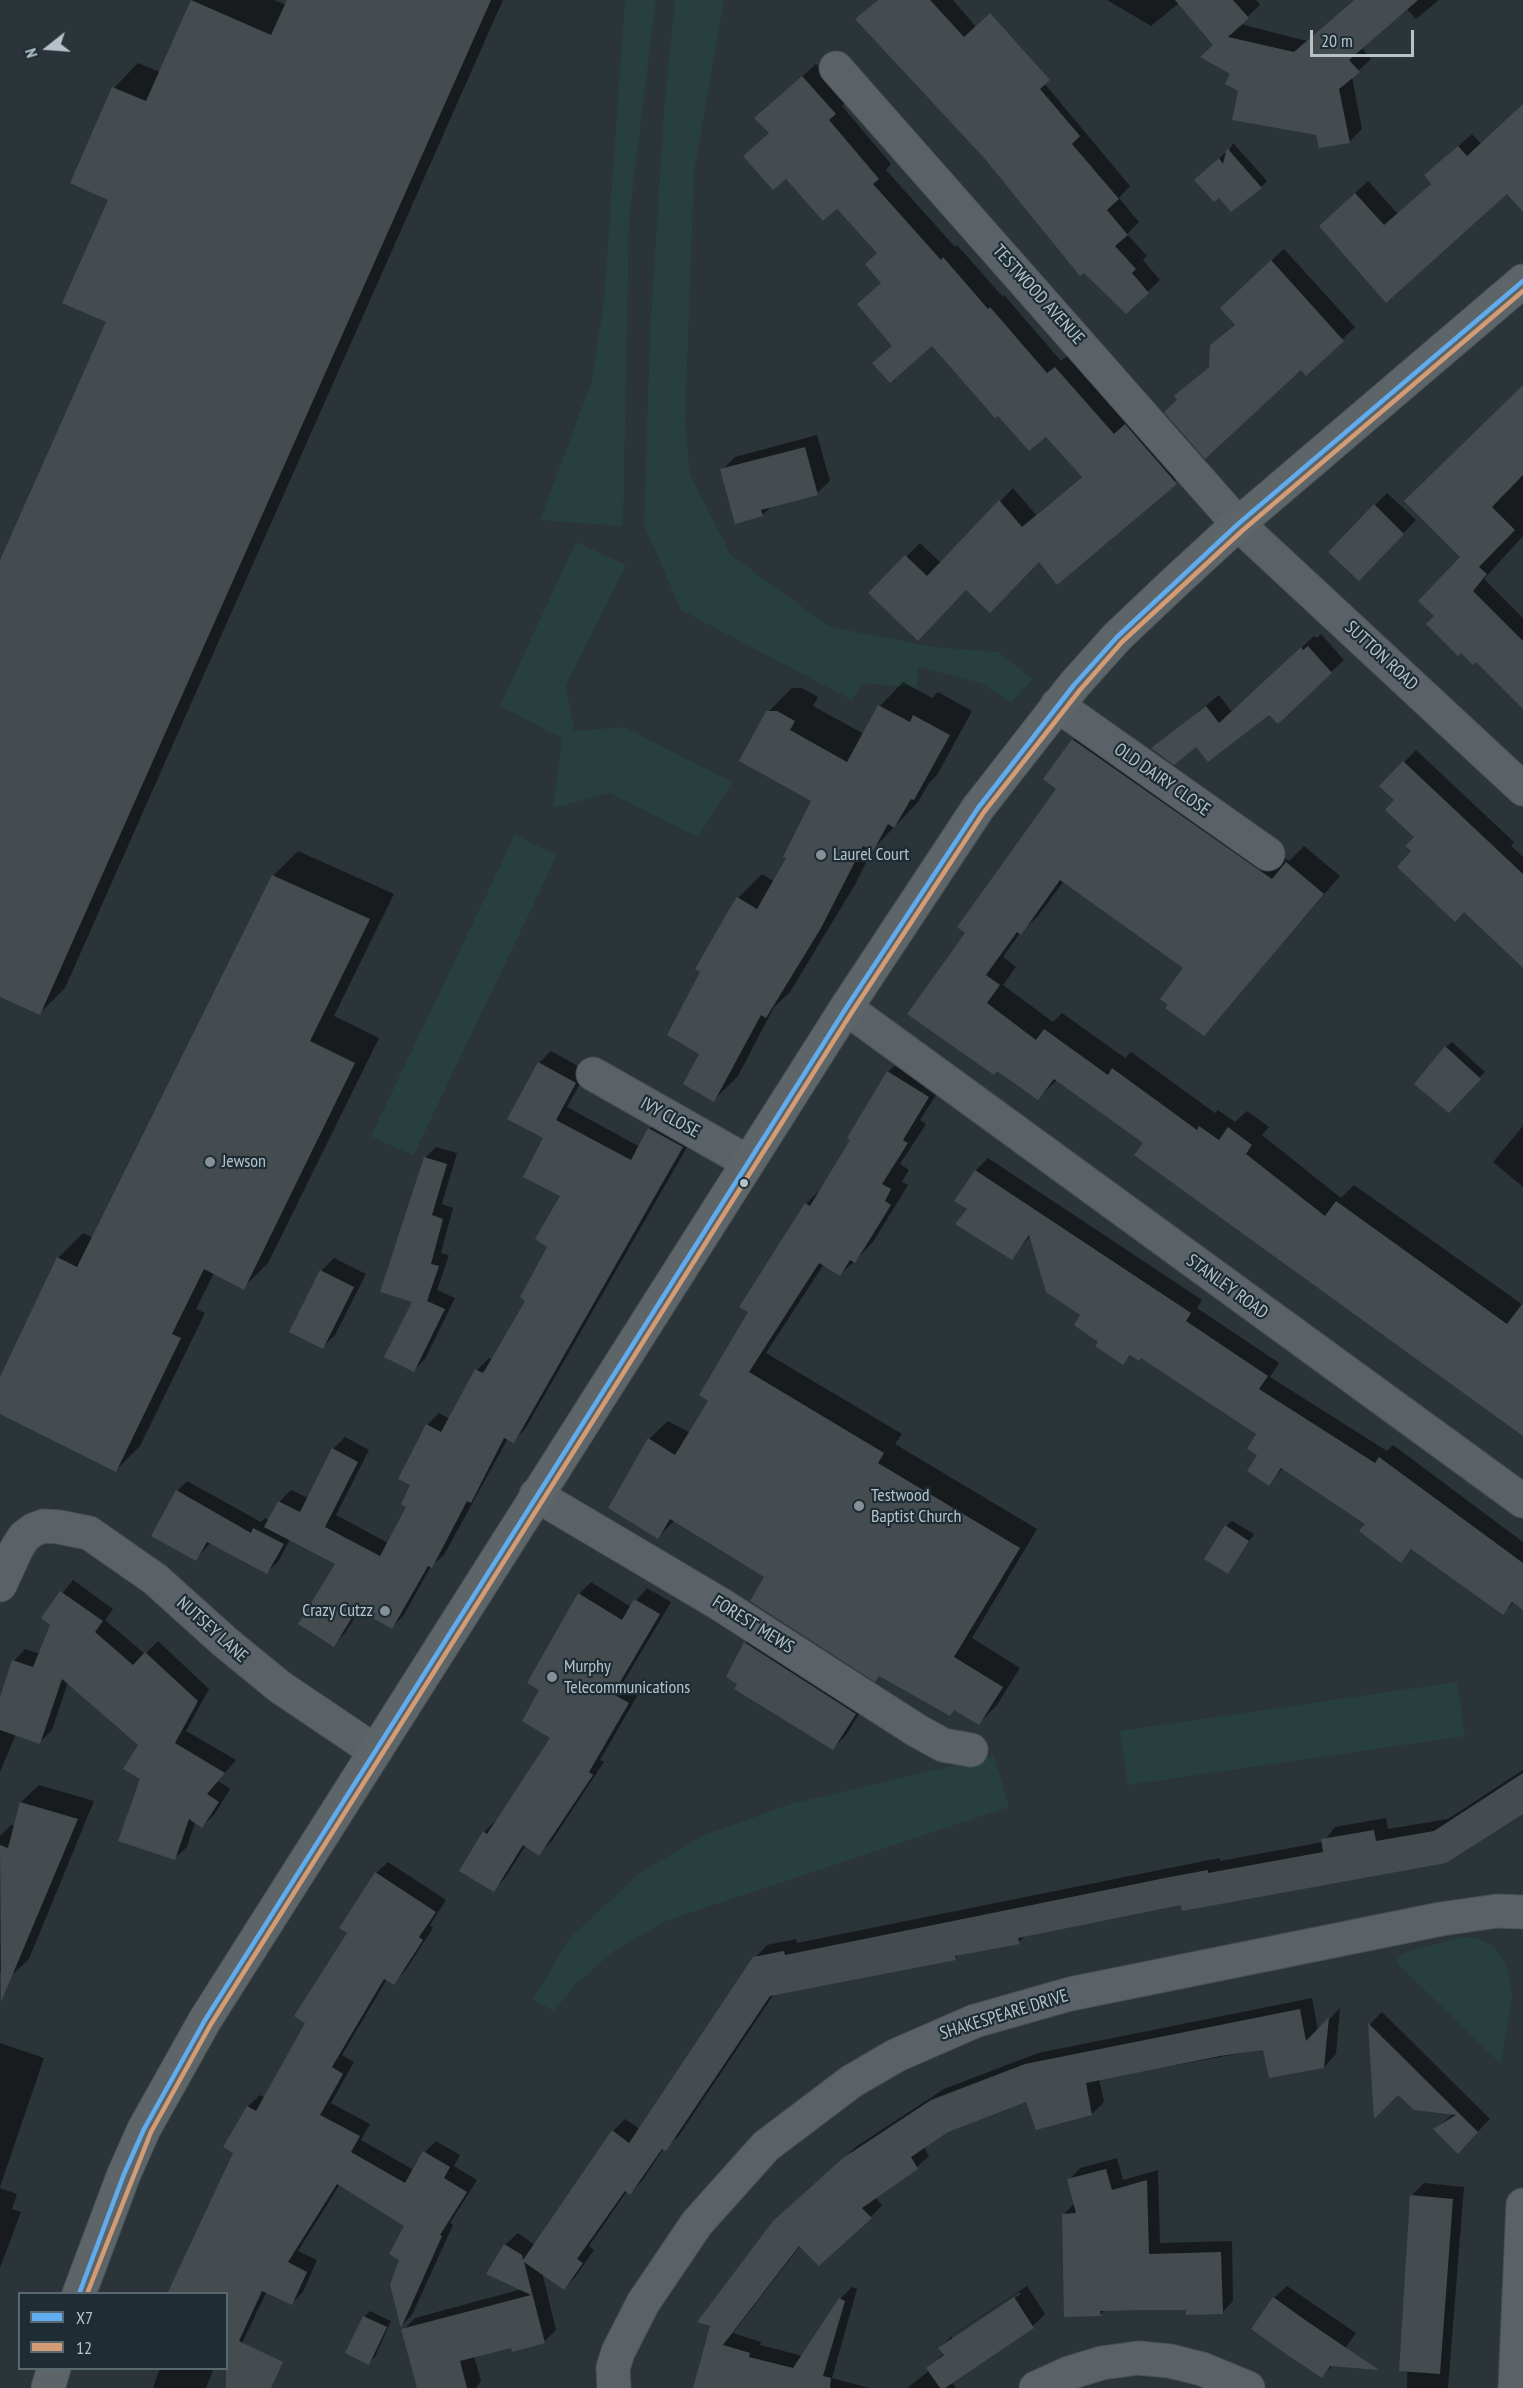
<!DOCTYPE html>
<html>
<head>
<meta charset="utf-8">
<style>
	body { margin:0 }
	#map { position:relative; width:1523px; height:2388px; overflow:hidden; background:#2b3439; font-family:"PT Sans Narrow",sans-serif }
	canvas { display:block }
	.legend { position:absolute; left:18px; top:2292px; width:210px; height:78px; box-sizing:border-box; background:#1e2c34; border:2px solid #5a6870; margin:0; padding:8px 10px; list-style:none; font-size:18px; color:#b5c2ca }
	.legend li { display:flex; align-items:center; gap:12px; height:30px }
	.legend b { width:30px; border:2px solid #5a6870 }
	.north { position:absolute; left:18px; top:18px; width:60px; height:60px; -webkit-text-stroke:4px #1e2c34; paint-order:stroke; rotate:253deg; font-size:16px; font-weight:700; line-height:24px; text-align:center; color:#b5c2ca }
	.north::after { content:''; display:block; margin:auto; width:21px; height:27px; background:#b5c2ca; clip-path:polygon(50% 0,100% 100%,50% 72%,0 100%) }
	.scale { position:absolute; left:1310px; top:30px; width:104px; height:27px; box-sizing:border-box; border:3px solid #b5c2ca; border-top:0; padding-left:8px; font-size:18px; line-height:21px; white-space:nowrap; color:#b5c2ca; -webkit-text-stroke:4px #1e2c34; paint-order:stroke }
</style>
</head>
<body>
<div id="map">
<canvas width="1523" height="2388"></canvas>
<ul class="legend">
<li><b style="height:8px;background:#60acee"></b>X7</li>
<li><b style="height:8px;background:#d39c74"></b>12</li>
</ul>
<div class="north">N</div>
<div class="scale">20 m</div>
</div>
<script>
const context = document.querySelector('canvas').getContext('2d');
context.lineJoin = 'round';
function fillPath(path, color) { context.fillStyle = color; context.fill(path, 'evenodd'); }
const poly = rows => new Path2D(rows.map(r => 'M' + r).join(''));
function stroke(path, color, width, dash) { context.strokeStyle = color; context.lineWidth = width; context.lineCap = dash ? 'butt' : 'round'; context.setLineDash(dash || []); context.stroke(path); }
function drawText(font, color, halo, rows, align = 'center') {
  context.font = font + ' "PT Sans Narrow",sans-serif'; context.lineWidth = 4.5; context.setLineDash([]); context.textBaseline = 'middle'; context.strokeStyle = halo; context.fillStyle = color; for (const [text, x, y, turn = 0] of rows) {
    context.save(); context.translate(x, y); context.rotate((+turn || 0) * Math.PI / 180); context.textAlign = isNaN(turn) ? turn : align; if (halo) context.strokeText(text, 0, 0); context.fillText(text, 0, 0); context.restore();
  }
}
fillPath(poly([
	[625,0,656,0,629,217,623,526,540,520,592,381,604,301],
	[675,0,724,0,694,172,685,421,690,475,731,555,830,627,935,647,998,652,1033,679,1011,703,981,683,918,667,917,688,863,683,852,700,681,610,644,524,650,336,664,111],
	[576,542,626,565,566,685,574,731,624,727,732,782,698,837,610,793,553,808,562,738,500,706],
	[515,835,557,855,413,1156,371,1136],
	[1457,1682,1465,1736,1128,1785,1120,1731],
	[994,1756,1009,1807,668,1920,615,1950,574,1986,554,2011,533,2000,568,1940,640,1873,702,1836,791,1804],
	[1462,1937,1477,1938,1491,1945,1500,1954,1508,1971,1512,1997,1501,2064,1396,1962,1401,1954]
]), '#28403d');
fillPath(poly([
	[192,0,274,0,286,5,288,0,503,0,65,988,40,1013,0,995,0,563,107,322,114,88,138,63,160,72],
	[878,0,953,0,976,27,988,16,1130,186,1119,198,1139,222,1127,234,1147,256,1143,260,1160,280,1126,312,869,8],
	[1107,0,1256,0,1260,5,1240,24,1307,41,1354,0,1439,0,1416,19,1406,8,1361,47,1371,59,1352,77,1362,129,1350,141,1318,134,1240,90,1214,44,1179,3,1151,26],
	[816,64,848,100,842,106,891,164,886,170,955,247,957,245,1003,297,1004,295,1061,361,1069,355,1189,469,1057,583,1039,560,967,589,870,593,920,543,941,563,1013,488,1036,515,1083,476,1046,435,932,344,874,363,894,345,859,304,882,282,878,253,838,207,758,143,770,132,756,118],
	[1523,105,1523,190,1507,192,1386,301,1334,213,1368,181,1398,214,1432,183,1439,163,1472,134,1481,144],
	[1233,143,1267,181,1261,187,1220,196,1202,174,1225,153,1227,155],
	[1284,249,1355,327,1306,374,1301,368,1205,456,1179,400,1189,384,1210,366,1212,346,1236,324,1234,295],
	[1523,387,1523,536,1484,579,1523,618,1523,706,1436,616,1462,556],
	[817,435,830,481,817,493,772,506,762,515,722,470,735,457],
	[1387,493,1416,520,1359,579,1375,505],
	[1321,634,1344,660,1331,672,1269,713,1197,745,1153,748,1219,695,1232,712,1314,636,1317,638],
	[903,682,932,698,938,692,972,711,937,775,929,783,918,802,872,850,856,883,790,992,774,1007,738,1076,714,1100,701,1053,738,898,762,874,775,882,788,858,813,800,768,712,792,688,802,688,818,697,813,706,864,734,880,706],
	[1091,722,1289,861,1304,846,1340,876,1204,1034,1185,968,1064,881,1038,916,1020,933,1003,957,1016,967,1003,985,1053,1022,1062,1013,1125,1058,1131,1052,1215,1113,1218,1110,1235,1122,1247,1111,1269,1127,1262,1135,1341,1198,1354,1185,1523,1305,1523,1435,1136,1155,1145,1142,1057,1080,1038,1098,998,1069,967,933,1058,789,1045,779,1073,740],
	[1416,750,1514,842,1511,846,1523,857,1523,966,1413,851,1416,837,1396,800,1381,786],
	[298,851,394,894,334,1016,379,1038,268,1263,243,1288,214,1273,196,1309,205,1313,140,1446,115,1471,0,1413,0,1380,58,1258,83,1233,93,1238,273,876],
	[1452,1042,1485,1072,1448,1111,1446,1047],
	[551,1051,587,1071,567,1107,640,1147,649,1129,661,1117,694,1135,525,1429,513,1441,508,1438,444,1555,431,1566,404,1615,392,1627,360,1609,345,1633,333,1645,337,1564,290,1539,278,1562,267,1572,211,1542,196,1559,177,1491,187,1481,261,1522,265,1518,269,1521,279,1502,291,1490,308,1498,333,1449,345,1437,369,1450,336,1515,388,1543,408,1506,427,1425,439,1413,450,1419,477,1370,489,1358,493,1360,527,1300,549,1246,562,1195,545,1138,539,1063],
	[907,1053,947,1078,920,1120,926,1124,900,1164,909,1170,902,1182,908,1185,873,1242,855,1261,840,1274,824,1264,766,1353,902,1434,895,1444,1037,1529,972,1638,1020,1668,997,1705,979,1723,766,1576,675,1520,658,1537,649,1439,668,1421,690,1433,710,1400,750,1312,741,1306,806,1204,824,1186,853,1140,888,1072],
	[1523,1126,1523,1187,1493,1162],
	[436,1147,457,1153,442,1204,453,1208,441,1253,449,1255,437,1290,455,1298,425,1359,414,1370,414,1301,425,1158],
	[988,1158,1202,1300,1197,1308,1279,1363,1270,1377,1387,1451,1393,1445,1523,1542,1523,1609,1514,1602,1503,1613,1413,1548,1400,1561,1367,1523,1283,1468,1269,1484,1260,1455,1258,1434,1141,1357,1132,1354,1123,1363,1100,1341,1031,1235,1012,1258,969,1209,956,1201,976,1170],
	[334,1258,366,1274,335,1335,323,1347,321,1271],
	[1232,1521,1254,1534,1228,1572,1226,1526],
	[73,1580,113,1609,105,1620,145,1654,158,1641,209,1689,186,1731,236,1760,218,1781,230,1789,214,1815,202,1826,195,1822,187,1847,175,1858,142,1779,140,1745,68,1682,52,1730,40,1742,16,1734,0,1772,0,1702,14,1661,25,1649,40,1654,52,1624,43,1618],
	[591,1582,631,1607,647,1588,671,1602,624,1681,640,1691,600,1760,604,1762,551,1842,539,1854,526,1845,505,1878,493,1890,484,1832,496,1820,553,1737,541,1690,579,1594],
	[758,1630,867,1701,846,1735,833,1748,728,1677,745,1643],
	[1523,1770,1523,1812,1182,1904,1026,1935,1019,1942,959,1954,955,1958,774,1994,678,2137,664,2148,642,2181,630,2193,627,2191,589,2246,594,2250,576,2276,564,2288,542,2272,556,2330,544,2342,512,2346,474,2356,481,2381,476,2388,418,2388,403,2330,415,2318,522,2289,505,2245,518,2233,535,2245,613,2131,625,2119,640,2129,755,1958,767,1945,796,1939,797,1943,1189,1864,1220,1858,1220,1861,1323,1842,1335,1827,1386,1818,1388,1829,1448,1819],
	[39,1785,94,1801,29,1959,11,1976,0,1972,0,1836,11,1825,15,1826,21,1802],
	[388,1862,446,1900,430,1925,433,1928,405,1971,393,1983,387,1979,342,2055,354,2062,331,2103,370,2124,361,2140,414,2170,425,2152,436,2141,460,2155,454,2166,477,2180,450,2223,453,2225,412,2315,402,2325,401,2259,406,2225,340,2184,298,2251,317,2260,303,2292,292,2303,267,2291,242,2343,231,2355,235,2152,225,2147,248,2106,260,2095,265,2098,307,2022,376,1873],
	[1312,1998,1318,2031,1340,2008,1336,2054,1324,2067,1264,2049,1099,2079,1104,2102,1092,2114,1027,2100,947,2130,923,2146,929,2156,917,2167,875,2197,882,2205,871,2217,800,2246,733,2333,761,2342,760,2345,803,2356,840,2299,852,2287,857,2289,832,2378,869,2388,695,2388,787,2209,857,2146,944,2089,1038,2053],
	[1382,2012,1490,2119,1458,2152,1435,2129,1453,2114,1398,2093,1375,2115,1370,2024],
	[0,2043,44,2058,0,2187],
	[1117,2158,1123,2180,1158,2170,1160,2243,1232,2241,1233,2301,1222,2313,1188,2308,1105,2310,1100,2315,1064,2214,1075,2203,1069,2180,1080,2168],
	[1424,2183,1464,2187,1448,2388,1407,2388,1411,2196],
	[0,2188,17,2194,12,2209,21,2212,0,2268],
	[1027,2286,1045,2314,1033,2326,951,2382,956,2388,907,2388,930,2370,928,2368,944,2353,940,2348,953,2335],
	[1019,2292,1021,2294,952,2340,952,2336],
	[1287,2286,1356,2333,1334,2364,1322,2376,1274,2298],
	[370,2311,391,2321,375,2357,369,2363,364,2317],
	[160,2368,214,2368,206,2388,153,2388]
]), '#0007');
fillPath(poly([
	[191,0,271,35,287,0,491,0,40,1015,0,997,0,560,106,322,62,303,108,200,70,183,112,87,146,101],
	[878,0,930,0,964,37,990,13,1050,80,1040,89,1080,136,1072,144,1119,199,1107,210,1128,235,1115,246,1136,269,1132,273,1149,293,1126,314,1084,273,1080,276,985,159,855,19],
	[1175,0,1233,0,1249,18,1228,37,1294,52,1354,0,1418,0,1349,60,1360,72,1339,89,1350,143,1319,148,1316,135,1232,120,1238,91,1225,84,1230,74,1200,57,1213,45],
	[802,76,836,114,829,120,879,179,873,184,941,260,943,257,988,309,990,307,1047,373,1055,367,1114,434,1125,424,1177,484,1057,585,1039,562,990,613,966,590,918,641,868,593,905,555,927,576,999,500,1022,527,1082,477,1046,437,1029,451,998,416,995,418,932,346,890,383,872,363,892,346,857,304,881,283,865,264,877,253,837,209,823,221,786,179,773,190,743,156,769,133,754,118],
	[1523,104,1523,212,1507,194,1386,303,1319,226,1355,193,1384,225,1431,184,1424,175,1458,146,1467,156],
	[1227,148,1262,188,1231,212,1219,198,1214,202,1194,180,1219,158,1223,164],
	[1271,260,1344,341,1306,376,1301,370,1205,459,1164,412,1177,400,1174,396,1209,367,1210,345,1235,325,1220,308],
	[1523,385,1523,475,1492,507,1515,530,1479,567,1487,574,1473,591,1523,641,1523,709,1476,662,1473,665,1461,653,1458,656,1426,624,1434,616,1418,601,1460,557,1404,501],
	[805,447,818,495,761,510,763,516,735,524,720,469],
	[1374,504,1404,534,1359,581,1328,552],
	[1308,646,1332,673,1278,724,1269,715,1208,762,1196,747,1174,765,1151,748,1206,706,1219,723,1301,647,1303,650],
	[878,705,910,722,913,715,950,735,914,800,911,799,894,828,888,824,873,851,863,846,821,928,766,1018,761,1015,714,1102,683,1084,699,1054,667,1035,700,972,695,969,730,908,737,897,757,909,786,858,783,857,811,801,739,761,766,711,777,711,795,721,790,730,847,762],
	[1072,739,1272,879,1286,862,1324,894,1204,1036,1165,1008,1168,1005,1160,999,1183,968,1060,880,1021,935,1017,932,986,975,1000,985,987,1003,1036,1040,1044,1029,1108,1075,1112,1068,1197,1130,1199,1126,1219,1140,1228,1127,1252,1145,1246,1154,1325,1216,1336,1201,1507,1324,1523,1303,1523,1436,1134,1155,1143,1143,1054,1079,1038,1100,997,1071,994,1075,907,1014,965,933,957,927,1056,789,1043,779],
	[1403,761,1523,874,1523,968,1464,912,1455,922,1397,867,1411,851,1405,846,1414,837,1385,810,1394,800,1379,786],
	[272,875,370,919,310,1041,355,1063,244,1290,204,1269,172,1334,181,1338,116,1472,0,1414,0,1377,57,1257,77,1267],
	[1445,1046,1481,1079,1449,1113,1414,1084],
	[538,1062,576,1083,556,1120,631,1160,648,1128,683,1147,514,1443,504,1438,471,1503,467,1501,432,1568,428,1566,392,1629,357,1609,334,1647,298,1624,335,1564,264,1527,278,1501,300,1512,332,1448,358,1462,325,1527,380,1556,406,1507,401,1504,410,1485,398,1479,426,1424,441,1432,475,1369,483,1373,488,1365,525,1301,520,1297,547,1247,535,1239,560,1196,523,1177,543,1138,507,1119],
	[887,1071,929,1097,903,1140,908,1143,882,1184,891,1189,885,1201,891,1205,855,1263,850,1260,840,1276,819,1263,749,1372,884,1453,878,1463,1020,1548,954,1657,1003,1687,979,1725,954,1710,950,1716,879,1676,875,1682,750,1601,764,1577,670,1519,658,1539,608,1508,648,1438,675,1455,708,1401,699,1395,748,1312,739,1307,805,1203,810,1206,850,1140,847,1138],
	[424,1157,447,1164,432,1215,443,1219,431,1264,439,1266,427,1301,445,1309,414,1372,384,1357,412,1302,380,1292],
	[975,1170,1191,1313,1186,1321,1268,1376,1259,1389,1375,1463,1379,1457,1523,1563,1523,1610,1512,1602,1503,1615,1411,1549,1401,1563,1359,1531,1365,1524,1281,1468,1269,1486,1247,1471,1257,1455,1247,1449,1256,1434,1141,1358,1139,1361,1130,1355,1123,1365,1095,1346,1098,1342,1074,1325,1080,1315,1046,1292,1029,1235,1012,1260,955,1224,967,1209,954,1201],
	[320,1270,354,1287,323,1349,289,1332],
	[176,1490,251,1533,253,1528,284,1544,267,1574,207,1542,196,1561,151,1536],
	[1225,1525,1249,1541,1228,1574,1204,1559],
	[60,1591,103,1621,95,1632,133,1665,145,1652,198,1701,175,1743,225,1773,207,1794,219,1802,202,1828,189,1819,175,1860,118,1841,140,1779,123,1769,138,1745,62,1679,40,1744,0,1730,0,1697,12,1660,33,1667,50,1625,41,1618],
	[578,1593,622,1620,634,1599,660,1614,613,1694,629,1703,589,1772,593,1775,539,1856,523,1845,494,1892,459,1871,483,1831,487,1834,550,1738,522,1721,539,1690,527,1683],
	[744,1642,856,1714,833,1750,734,1689,737,1684,726,1677],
	[1523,1773,1523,1814,1446,1863,1182,1911,1181,1905,1018,1938,1020,1944,955,1956,956,1960,770,1996,666,2151,662,2149,630,2195,625,2191,577,2259,583,2263,564,2290,524,2262,545,2343,512,2352,511,2348,460,2361,467,2388,417,2388,401,2329,531,2295,486,2274,504,2244,522,2255,523,2260,612,2130,629,2143,753,1957,784,1951,785,1955,1175,1876,1208,1870,1208,1873,1323,1852,1321,1839,1374,1830,1376,1841,1434,1831],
	[20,1802,78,1819,1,2002,0,1845,8,1848],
	[375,1872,436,1912,419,1937,423,1940,394,1985,384,1979,332,2067,343,2074,320,2115,360,2136,351,2152,405,2183,423,2151,450,2167,444,2178,467,2192,440,2235,442,2236,401,2328,390,2285,399,2260,389,2254,404,2226,337,2184,288,2262,307,2272,292,2305,262,2291,239,2341,283,2362,271,2388,226,2388,226,2294,167,2294,233,2153,223,2147,247,2106,256,2111,305,2023,294,2016,347,1933,339,1928],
	[1300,2009,1306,2041,1329,2017,1324,2068,1269,2078,1263,2050,1220,2056,1086,2083,1092,2115,1036,2130,1026,2102,948,2132,911,2157,918,2169,862,2208,872,2218,819,2266,799,2246,723,2345,750,2353,749,2357,793,2368,839,2298,845,2301,823,2376,831,2378,830,2388,693,2388,710,2326,697,2322,773,2221,843,2158,931,2100,1025,2064],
	[1368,2023,1478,2132,1458,2154,1433,2129,1456,2115,1414,2110,1398,2095,1374,2119],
	[1106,2169,1112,2190,1147,2180,1149,2254,1221,2252,1223,2314,1186,2315,1186,2310,1143,2310,1100,2311,1101,2316,1064,2317,1062,2214,1076,2213,1067,2179],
	[1410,2195,1453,2199,1440,2374,1399,2371],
	[1014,2297,1034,2328,945,2388,940,2388,926,2368,944,2355,938,2348],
	[1273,2297,1308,2322,1379,2370,1330,2366,1322,2378,1286,2354,1251,2329],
	[363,2316,387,2327,369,2365,345,2353]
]), '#444c50');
const minor = poly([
	[836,68,1238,524,1523,789],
	[1057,705,1268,854],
	[846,1008,1523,1501],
	[593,1074,748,1162],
	[536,1495,720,1604,916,1730,943,1745,971,1750],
	[0,1585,17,1548,24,1537,33,1530,44,1526,59,1527,89,1533,155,1579,225,1642,280,1687,375,1751],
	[614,2388,613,2368,618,2352,643,2303,697,2223,766,2146,852,2081,897,2055,975,2021,1070,1994,1441,1919,1497,1911,1523,1912],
	[1036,2388,1069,2373,1102,2363,1138,2358,1170,2361,1202,2369,1248,2388],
	[1515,2388,1523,2205]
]);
const major = poly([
	[79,2294,124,2174,144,2129,205,2020,846,1008,978,808,1074,685,1117,637,1175,582,1238,524,1523,281],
	[48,2388,54,2368]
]);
stroke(minor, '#495054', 35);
stroke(major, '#495156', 35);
stroke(minor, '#5b6267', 33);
stroke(major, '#5d6569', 33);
stroke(poly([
	[79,2294,124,2174,144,2129,205,2020,846,1008,978,808,1074,685,1117,637,1238,524,1523,281]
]), '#60acee', 4.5);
stroke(poly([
	[87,2294,151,2132,211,2024,852,1012,984,812,1080,690,1122,642,1243,530,1523,291]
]), '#d39c74', 4.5);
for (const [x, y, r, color] of [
	[821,855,6,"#859097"],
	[210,1162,6,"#859097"],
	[744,1183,5,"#b5c2ca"],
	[859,1506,6,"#859097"],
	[385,1611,6,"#859097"],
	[552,1677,6,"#859097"]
]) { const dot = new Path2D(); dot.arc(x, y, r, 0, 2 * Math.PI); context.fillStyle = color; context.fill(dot); stroke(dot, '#1e2c34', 2); }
drawText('18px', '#b5c2ca', '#1e2c34', [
	["TESTWOOD AVENUE",1038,295,48],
	["SUTTON ROAD",1381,656,43],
	["OLD DAIRY CLOSE",1162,780,35],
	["IVY CLOSE",670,1118,29],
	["STANLEY ROAD",1227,1287,36],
	["FOREST MEWS",753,1625,32],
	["NUTSEY LANE",212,1630,42],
	["SHAKESPEARE DRIVE",1004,2015,-17]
]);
drawText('18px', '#b5c2ca', '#1e2c34', [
	["Laurel Court",833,855],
	["Jewson",222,1162],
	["Testwood",871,1496],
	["Baptist Church",871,1517],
	["Crazy Cutzz",373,1611,"right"],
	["Murphy",564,1667],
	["Telecommunications",564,1688]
], 'left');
</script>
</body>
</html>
